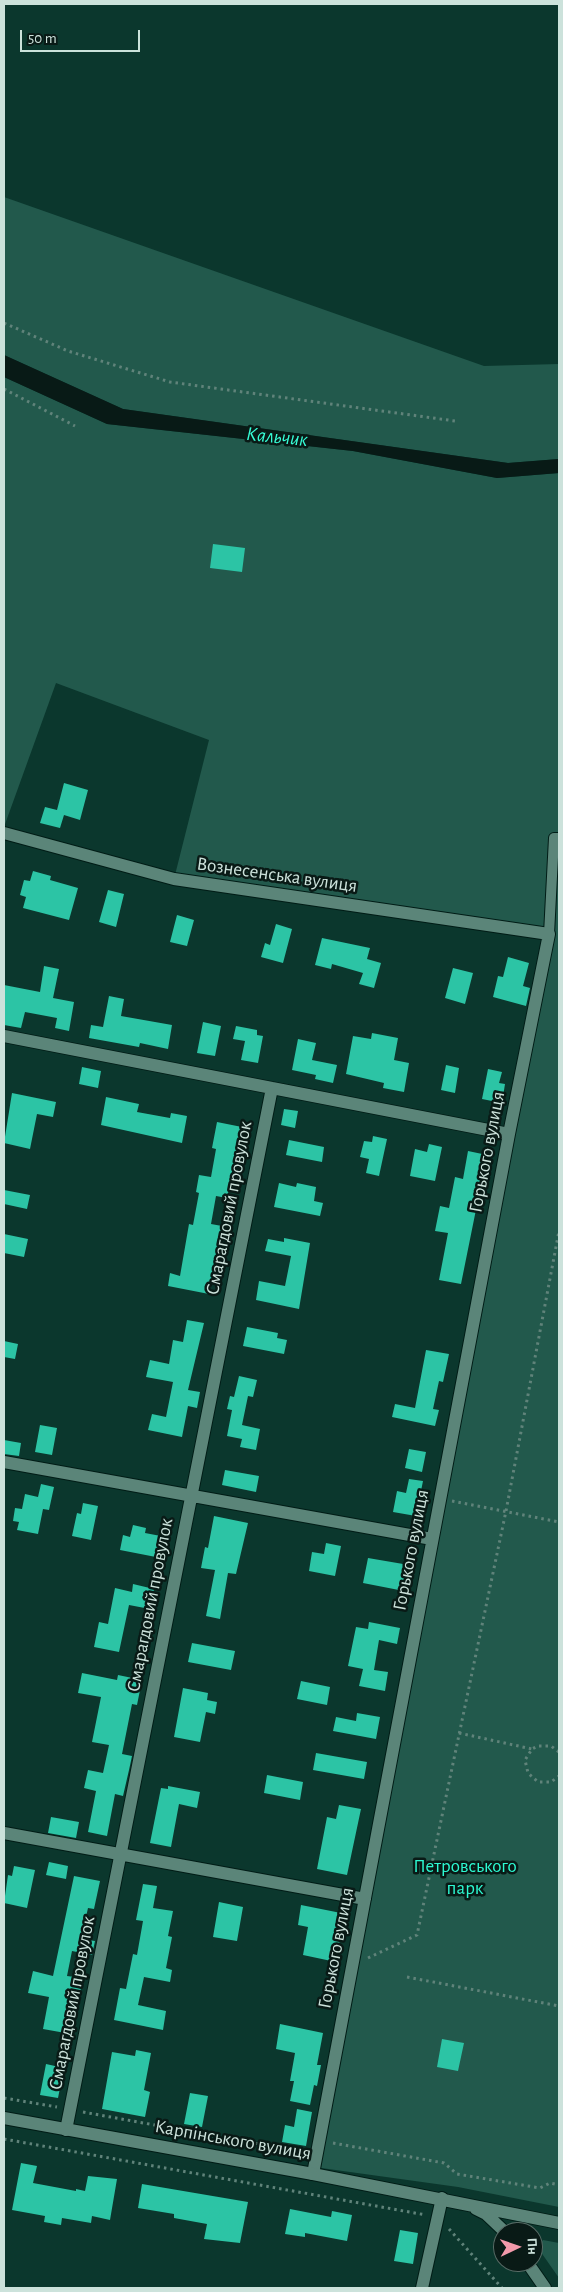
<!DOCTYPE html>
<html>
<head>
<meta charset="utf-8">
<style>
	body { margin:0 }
	#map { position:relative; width:563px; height:2292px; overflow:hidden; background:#0b372d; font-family:"Alegreya Sans",sans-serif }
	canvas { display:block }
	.frame { position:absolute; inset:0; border:5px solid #cce2db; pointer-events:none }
	.north { position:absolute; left:493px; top:2222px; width:50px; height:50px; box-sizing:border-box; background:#091a16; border:1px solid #576a65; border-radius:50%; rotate:87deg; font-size:14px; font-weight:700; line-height:20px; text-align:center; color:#cce2db }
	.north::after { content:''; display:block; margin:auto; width:18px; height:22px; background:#f39aab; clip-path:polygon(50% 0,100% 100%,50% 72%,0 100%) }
	.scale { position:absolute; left:20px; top:30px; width:120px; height:22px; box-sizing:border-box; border:2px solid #cce2db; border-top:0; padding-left:6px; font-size:15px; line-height:18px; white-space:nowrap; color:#cce2db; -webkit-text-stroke:4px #091a16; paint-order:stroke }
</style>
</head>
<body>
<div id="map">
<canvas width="563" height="2292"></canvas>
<div class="frame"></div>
<div class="north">Пн</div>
<div class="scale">50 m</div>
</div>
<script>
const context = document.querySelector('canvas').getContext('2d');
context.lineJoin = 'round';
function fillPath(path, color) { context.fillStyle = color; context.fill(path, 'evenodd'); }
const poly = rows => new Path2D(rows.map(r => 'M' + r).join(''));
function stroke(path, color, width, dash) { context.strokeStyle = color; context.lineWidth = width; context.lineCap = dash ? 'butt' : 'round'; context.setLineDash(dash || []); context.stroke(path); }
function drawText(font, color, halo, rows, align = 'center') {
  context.font = font + ' "Alegreya Sans",sans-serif'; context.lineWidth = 5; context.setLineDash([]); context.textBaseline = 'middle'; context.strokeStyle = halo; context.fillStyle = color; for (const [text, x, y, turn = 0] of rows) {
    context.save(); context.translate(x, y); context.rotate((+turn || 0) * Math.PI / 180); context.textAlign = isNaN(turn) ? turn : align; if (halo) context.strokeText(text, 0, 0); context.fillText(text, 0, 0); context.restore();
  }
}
fillPath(poly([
	[4,197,484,366,559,364,559,459,508,463,123,409,4,355],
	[4,377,107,424,353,451,497,478,559,473,559,2207,458,2187,314,2167,549,934,174,879,209,740,56,683,4,827],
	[543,2240,559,2243,559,2278,538,2248]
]), '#22594c');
fillPath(poly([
	[4,355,123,409,508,463,559,459,559,473,497,478,353,451,107,424,4,377]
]), '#081a16');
fillPath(poly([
	[213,544,245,548,242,572,210,568],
	[64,783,88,790,80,820,64,815,60,828,40,823,45,807,57,810],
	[33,871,51,876,50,880,78,888,69,920,23,908,26,897,20,895,24,880,30,881],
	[108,890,124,894,116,927,99,922],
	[177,915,194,920,187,946,170,942],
	[276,924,292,929,283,963,261,957,265,943,270,945],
	[322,938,370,948,367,959,381,963,374,988,359,984,363,973,332,964,331,969,315,965],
	[508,957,529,963,523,986,530,988,526,1006,493,997,498,976,503,977],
	[44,966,59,969,53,998,74,1002,69,1031,55,1028,57,1018,25,1012,21,1028,4,1025,4,985,40,992],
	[453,968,473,973,465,1004,445,998],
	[109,996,124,999,121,1016,172,1025,168,1049,140,1043,139,1047,89,1038,91,1025,103,1027],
	[203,1022,221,1026,215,1056,197,1053],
	[236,1026,257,1030,257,1035,263,1036,258,1063,241,1060,245,1041,233,1039],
	[372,1033,398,1038,394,1060,409,1063,404,1092,383,1088,384,1083,346,1074,353,1036,371,1039],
	[298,1039,316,1043,312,1060,337,1065,333,1083,315,1079,316,1075,292,1070],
	[446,1065,459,1068,455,1093,441,1090],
	[82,1067,101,1071,98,1088,79,1084],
	[488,1069,502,1072,499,1083,505,1084,502,1103,482,1099],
	[12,1093,56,1102,53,1117,37,1114,30,1149,4,1143],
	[106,1097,139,1104,137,1112,170,1118,171,1113,187,1116,182,1143,101,1125],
	[284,1109,298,1111,295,1128,281,1125],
	[217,1122,242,1127,227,1198,216,1196,211,1224,222,1226,209,1294,168,1286,170,1273,180,1276,189,1224,193,1225,199,1193,196,1192,199,1175,211,1177,216,1149,212,1148],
	[373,1136,387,1139,379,1176,366,1173,369,1159,360,1157,364,1141,372,1142],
	[289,1140,324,1147,322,1162,286,1155],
	[429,1144,442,1147,435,1181,410,1176,415,1149,427,1152],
	[468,1151,487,1155,461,1284,439,1280,448,1233,435,1231,440,1206,449,1208,455,1177,463,1179],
	[279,1183,296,1187,297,1183,316,1187,314,1201,323,1203,320,1216,274,1207],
	[4,1190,30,1195,27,1209,4,1204],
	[4,1234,28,1239,24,1257,4,1253],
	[284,1238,310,1243,299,1309,256,1300,259,1281,285,1286,291,1256,265,1251,268,1239,284,1242],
	[187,1320,204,1323,188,1390,200,1392,197,1408,188,1406,182,1437,148,1430,152,1414,166,1417,173,1382,146,1377,150,1360,169,1364,173,1340,183,1342],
	[247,1327,278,1333,277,1338,287,1340,284,1354,243,1346],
	[4,1341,18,1344,15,1359,4,1357],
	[426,1350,449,1354,443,1382,439,1381,433,1409,439,1410,435,1426,392,1417,395,1404,415,1408],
	[239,1376,257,1380,253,1397,248,1396,242,1425,260,1429,256,1450,240,1447,242,1439,227,1436,232,1410,227,1409,230,1396,234,1397],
	[40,1425,57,1428,52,1455,35,1452],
	[4,1440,21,1443,19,1456,4,1454],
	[409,1449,426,1452,422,1472,405,1468],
	[225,1470,259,1476,256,1492,222,1485],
	[409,1479,423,1481,416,1516,393,1512,397,1491,406,1493],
	[41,1484,54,1487,49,1510,43,1509,38,1534,17,1530,19,1522,13,1521,15,1508,22,1509,25,1494,38,1497],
	[83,1503,98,1506,91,1540,72,1536,77,1513,81,1514],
	[214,1516,248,1523,236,1574,228,1573,220,1619,206,1616,215,1570,201,1568,205,1547,208,1548],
	[133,1525,146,1528,145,1533,166,1537,161,1558,120,1550,123,1535,130,1537],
	[326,1543,341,1546,335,1576,309,1571,312,1552,324,1554],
	[368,1558,409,1565,404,1591,363,1583],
	[133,1584,154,1589,150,1609,129,1605,119,1652,94,1647,99,1622,108,1624,115,1588,132,1592],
	[369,1622,400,1628,397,1644,379,1640,374,1670,388,1672,385,1691,359,1686,363,1669,348,1666,356,1627,368,1629],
	[192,1643,235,1651,231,1670,188,1662],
	[82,1673,117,1680,118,1675,142,1680,137,1705,132,1704,122,1754,132,1756,129,1770,123,1796,115,1794,107,1836,88,1832,96,1791,84,1788,88,1770,103,1773,109,1745,92,1742,101,1697,78,1693],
	[301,1681,330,1687,327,1705,297,1699],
	[183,1688,208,1693,207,1700,217,1702,215,1714,206,1712,200,1742,174,1737],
	[357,1713,380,1717,376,1739,333,1731,336,1717,356,1721],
	[316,1753,367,1762,364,1779,313,1770],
	[267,1775,303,1782,300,1800,264,1793],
	[168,1786,200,1792,197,1808,179,1804,171,1847,150,1843,161,1788,168,1789],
	[339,1805,361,1809,347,1875,317,1869,327,1817,336,1819],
	[51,1817,79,1822,76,1838,48,1833],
	[49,1862,68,1866,66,1879,46,1875],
	[14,1866,35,1870,27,1908,4,1903,8,1875,12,1876],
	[74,1876,100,1881,94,1909,88,1908,81,1939,95,1941,92,1955,72,1951,67,1976,75,1977,73,1986,81,1988,71,2034,43,2029,49,1997,28,1993,33,1971,53,1976],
	[143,1884,157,1886,153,1908,173,1911,168,1936,172,1937,166,1968,172,1970,170,1982,144,1977,138,2005,166,2011,163,2030,114,2020,120,1988,126,1989,133,1954,137,1955,143,1921,136,1920],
	[219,1902,243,1907,237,1941,213,1937],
	[301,1905,341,1913,336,1938,340,1939,336,1962,303,1955,308,1927,298,1925],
	[280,2024,323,2033,317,2065,321,2065,317,2086,314,2085,310,2105,290,2101,294,2081,290,2081,295,2053,276,2049],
	[442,2039,464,2043,458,2071,437,2067],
	[136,2050,151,2053,144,2090,150,2092,145,2117,102,2109,112,2052,135,2056],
	[46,2064,64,2068,58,2098,40,2095],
	[190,2093,208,2096,202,2127,184,2124],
	[297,2109,312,2112,306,2146,282,2142,285,2125,294,2127],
	[21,2163,37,2166,33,2183,76,2191,76,2189,85,2191,88,2176,117,2179,110,2220,92,2216,91,2223,62,2218,61,2225,44,2222,45,2216,12,2210],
	[142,2184,248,2202,240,2243,204,2239,207,2224,174,2218,174,2214,138,2208],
	[290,2209,331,2217,332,2211,352,2215,347,2241,305,2233,305,2237,285,2234],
	[400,2230,418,2233,413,2264,394,2261]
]), '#2cc4a5');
const service = poly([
	[549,934,554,838,559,838]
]);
const minor = poly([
	[4,833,174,879,549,934,509,1134,313,2174],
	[4,1036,509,1134],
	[4,1462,432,1539],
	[4,1833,365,1899],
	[66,2130,272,1088],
	[422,2288,442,2198]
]);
const tertiary = poly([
	[4,2118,313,2174,559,2223],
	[476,2209,486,2214,505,2232],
	[527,2262,545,2288]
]);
stroke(service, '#001c16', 12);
stroke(minor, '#001c16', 14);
stroke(tertiary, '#001c16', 14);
stroke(poly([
	[4,323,68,351,170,382,455,421],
	[4,389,75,426],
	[452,1501,559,1522],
	[459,1733,532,1749],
	[559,1752,551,1746,538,1746,532,1749,525,1760,528,1773,538,1782,551,1782,559,1776],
	[368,1958,417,1935,506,1511,559,1231],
	[407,1977,559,2006],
	[4,2098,57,2107],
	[83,2112,303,2152],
	[4,2139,426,2215],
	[333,2143,444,2163,457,2174,540,2188,550,2183,559,2185],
	[449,2229,502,2288]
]), '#60837a', 3, [2.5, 4]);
stroke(service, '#5b8579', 10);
stroke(minor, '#5b8579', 12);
stroke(tertiary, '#5b8579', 12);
drawText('19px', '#cce2db', '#091a16', [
	["Вознесенська вулиця",277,875,8],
	["Горького вулиця",487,1152,-79],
	["Смарагдовий провулок",229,1208,-79],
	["Горького вулиця",411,1550,-79],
	["Смарагдовий провулок",150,1605,-79],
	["Горького вулиця",336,1948,-79],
	["Смарагдовий провулок",72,2003,-79],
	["Карпінського вулиця",233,2140,10]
]);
drawText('19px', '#2df9d2', '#091a16', [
	["Петровського",465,1866],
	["парк",465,1888]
]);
drawText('italic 20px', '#37fed7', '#091a16', [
	["Кальчик",277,437,6]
]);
</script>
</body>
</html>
